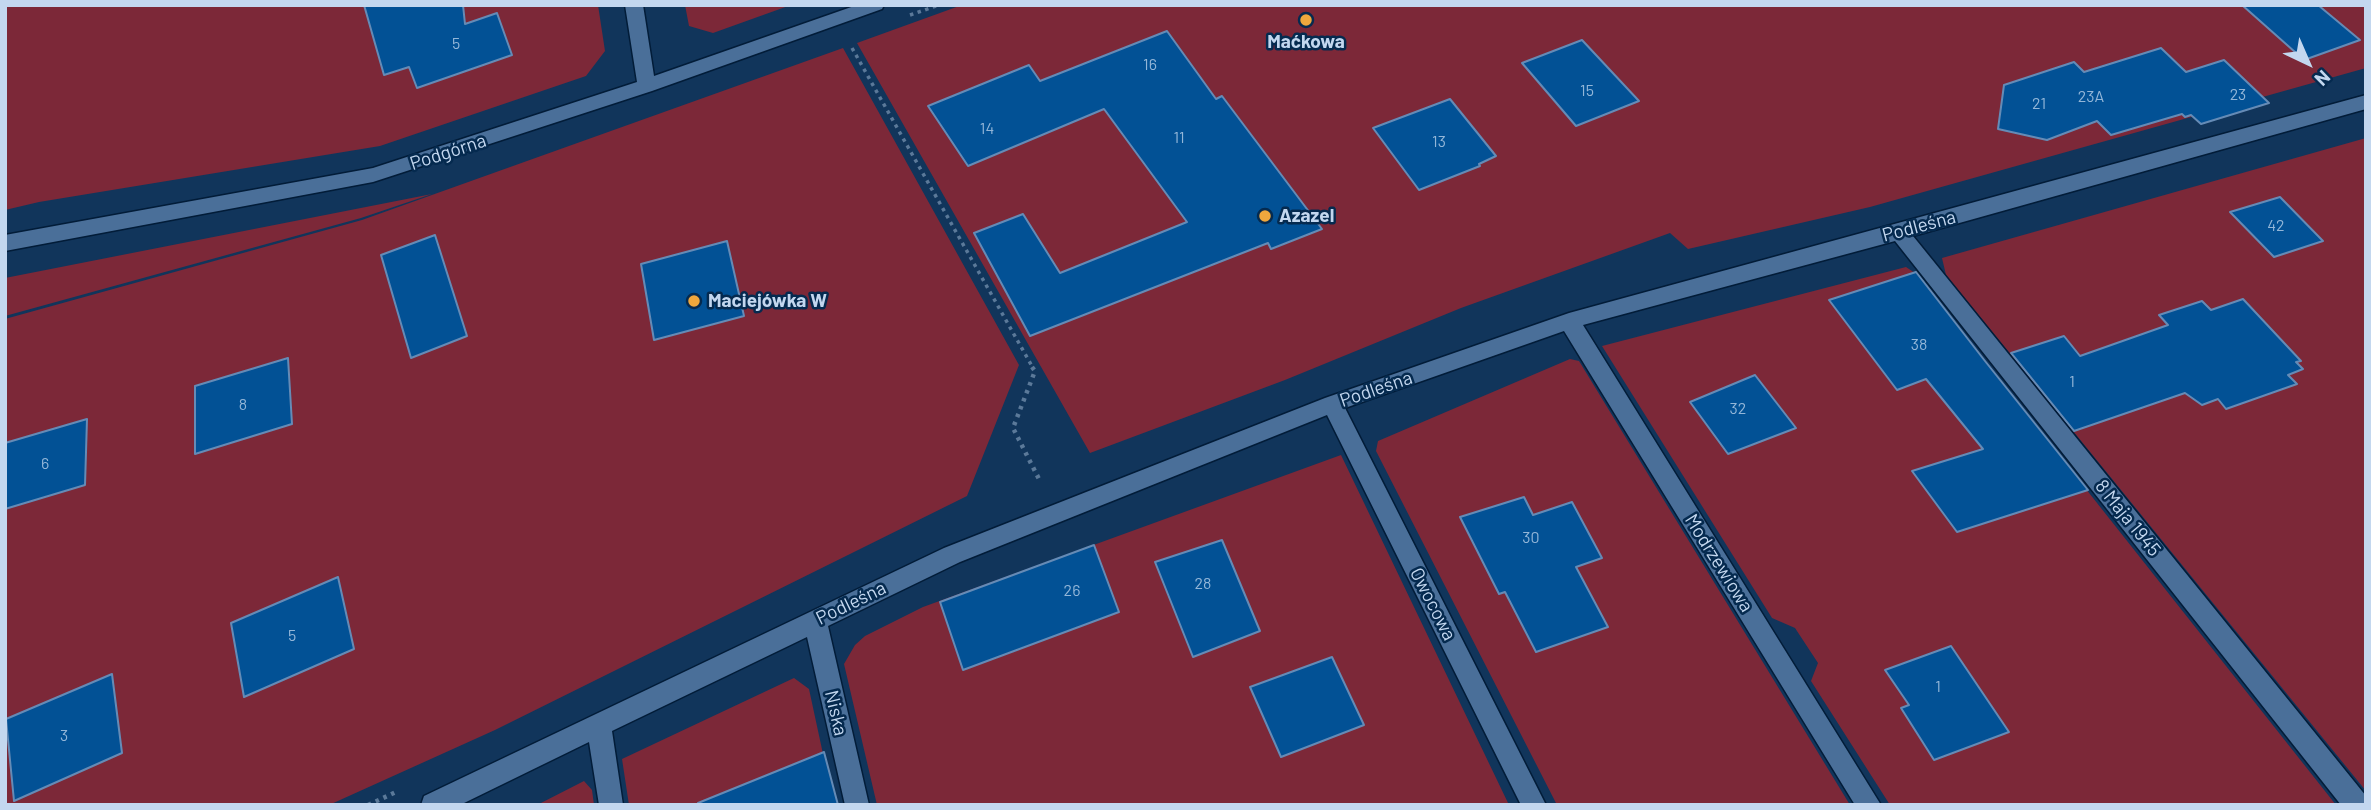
<!DOCTYPE html>
<html>
<head>
<meta charset="utf-8">
<style>
	body { margin:0 }
	#map { position:relative; width:2371px; height:810px; overflow:hidden; background:#11355b; font-family:Barlow,sans-serif }
	canvas { display:block }
	.frame { position:absolute; inset:0; border:7px solid #c3d7ef; pointer-events:none }
	.north { position:absolute; left:2273px; top:28px; width:70px; height:70px; -webkit-text-stroke:5px #052a4f; paint-order:stroke; rotate:136deg; font-size:19px; font-weight:700; line-height:28px; text-align:center; color:#c3d7ef }
	.north::after { content:''; display:block; margin:auto; width:24px; height:32px; background:#c3d7ef; clip-path:polygon(50% 0,100% 100%,50% 72%,0 100%) }
</style>
</head>
<body>
<div id="map">
<canvas width="2371" height="810"></canvas>
<div class="frame"></div>
<div class="north">N</div>
</div>
<script>
const context = document.querySelector('canvas').getContext('2d');
context.lineJoin = 'round';
function fillPath(path, color) { context.fillStyle = color; context.fill(path, 'evenodd'); }
const poly = rows => new Path2D(rows.map(r => 'M' + r).join(''));
function stroke(path, color, width, dash) { context.strokeStyle = color; context.lineWidth = width; context.lineCap = dash ? 'butt' : 'round'; context.setLineDash(dash || []); context.stroke(path); }
function drawText(font, color, halo, rows, align = 'center') {
  context.font = font + ' Barlow,sans-serif'; context.lineWidth = 5; context.setLineDash([]); context.textBaseline = 'middle'; context.strokeStyle = halo; context.fillStyle = color; for (const [text, x, y, turn = 0] of rows) {
    context.save(); context.translate(x, y); context.rotate((+turn || 0) * Math.PI / 180); context.textAlign = isNaN(turn) ? turn : align; if (halo) context.strokeText(text, 0, 0); context.fillText(text, 0, 0); context.restore();
  }
}
fillPath(poly([
	[5,5,598,5,605,51,586,76,380,146,39,202,5,210],
	[685,5,791,5,713,33,689,26],
	[962,5,2366,5,2366,68,1870,207,1688,249,1670,233,1461,308,1285,380,1090,453,857,43],
	[843,48,1019,365,967,496,495,730,329,805,5,805,5,319,362,220],
	[2366,138,2366,791,1946,275,1942,258],
	[432,194,361,218,5,316,5,278],
	[1906,267,1915,273,2336,805,1890,805,1811,681,1818,663,1795,628,1772,618,1602,346],
	[1570,359,1579,361,1850,805,1557,805,1376,451,1378,441],
	[1341,455,1509,805,877,805,844,664,855,645,865,636,923,607],
	[794,678,809,689,834,805,629,805,622,759],
	[584,781,592,790,594,805,537,805]
]), '#7c2838');
const building = poly([
	[364,5,463,5,465,24,497,13,512,55,417,88,409,67,384,75,364,5],
	[2242,5,2318,5,2360,40,2304,60,2242,5],
	[1167,31,1216,99,1222,96,1322,229,1271,249,1268,243,1030,336,974,233,1023,214,1060,273,1187,222,1104,109,968,166,928,106,1029,65,1040,81,1167,31],
	[1582,40,1639,101,1576,126,1522,63,1582,40],
	[2161,48,2186,72,2224,60,2269,103,2201,124,2191,115,2185,117,2182,114,2111,135,2097,121,2047,140,1998,129,2004,85,2074,62,2084,72,2161,48],
	[1450,99,1496,156,1479,164,1480,166,1419,190,1373,128,1450,99],
	[2280,197,2323,241,2274,257,2230,212,2280,197],
	[435,235,467,336,411,358,381,255,435,235],
	[727,241,744,316,654,340,641,264,727,241],
	[1916,272,1985,361,2088,490,1957,532,1912,471,1983,449,1926,379,1897,390,1829,300,1916,272],
	[2243,299,2301,361,2296,362,2303,369,2288,375,2297,384,2226,409,2218,399,2202,405,2185,393,2074,431,2011,353,2064,336,2080,356,2168,325,2159,315,2202,301,2211,310,2243,299],
	[288,358,292,424,195,454,195,386,288,358],
	[1755,375,1796,428,1728,454,1690,402,1755,375],
	[87,419,85,485,5,509,5,443,87,419],
	[1524,497,1533,515,1572,502,1602,558,1576,567,1608,627,1536,652,1505,592,1499,594,1460,517,1524,497],
	[1222,540,1260,631,1193,657,1155,562,1222,540],
	[1094,545,1119,612,963,670,940,602,1094,545],
	[338,577,354,649,244,697,231,623,338,577],
	[1951,646,2009,732,1934,760,1901,708,1909,705,1885,670,1951,646],
	[1332,657,1364,725,1281,757,1250,687,1332,657],
	[112,674,122,753,14,801,6,719,112,674],
	[824,752,838,805,698,805,698,803,824,752]
]);
fillPath(building, '#025195');
stroke(building, '#658bb6', 2);
const minor = poly([
	[625,5,643,5,654,76,857,5,884,5,882,9,652,91,373,182,5,251,5,235,373,168,637,82,625,5],
	[2366,95,2366,109,1913,236,2366,796,2366,805,2341,805,1895,241,1583,325,1881,805,1855,805,1564,331,1345,408,1546,805,1521,805,1327,415,960,562,828,626,869,805,845,805,807,637,612,731,623,805,599,805,589,742,460,805,421,805,424,796,944,548,1325,398,1569,313,2366,95]
]);
stroke(minor, '#021c38', 3);
stroke(poly([
	[910,15,939,5],
	[852,48,1033,368]
]), '#5b7999', 3.5, [3.5, 4.5]);
stroke(poly([
	[1032,367,1035,371,1013,428,1040,481],
	[368,805,396,792]
]), '#5b7999', 4.5, [3.5, 5]);
fillPath(minor, '#4a6f99');
for (const [x, y, r, color] of [
	[1306,20,7,"#efa73d"],
	[1265,216,7,"#efa73d"],
	[694,301,7,"#efa73d"]
]) { const dot = new Path2D(); dot.arc(x, y, r, 0, 2 * Math.PI); context.fillStyle = color; context.fill(dot); stroke(dot, '#052a4f', 2.5); }
drawText('16px', '#93b6d8', null, [
	["5",456,44],
	["16",1150,65],
	["15",1587,91],
	["23",2238,95],
	["23A",2091,97],
	["21",2039,104],
	["14",987,129],
	["11",1179,138],
	["13",1439,142],
	["42",2276,226],
	["38",1919,345],
	["1",2072,382],
	["8",243,405],
	["32",1738,409],
	["6",45,464],
	["30",1531,538],
	["28",1203,584],
	["26",1072,591],
	["5",292,636],
	["1",1938,687],
	["3",64,736]
]);
drawText('bold 19px', '#c3d7ef', '#052a4f', [
	["Maćkowa",1306,42,"center"],
	["Azazel",1279,216],
	["Maciejówka W",708,301]
], 'left');
drawText('19px', '#c3d7ef', '#052a4f', [
	["Podgórna",448,152,-18],
	["Podleśna",1919,226,-15],
	["Podleśna",1376,389,-19],
	["8 Maja 1945",2128,518,51],
	["Modrzewiowa",1719,563,58],
	["Podleśna",851,603,-26],
	["Owocowa",1433,604,63],
	["Niska",836,713,77]
]);
</script>
</body>
</html>
